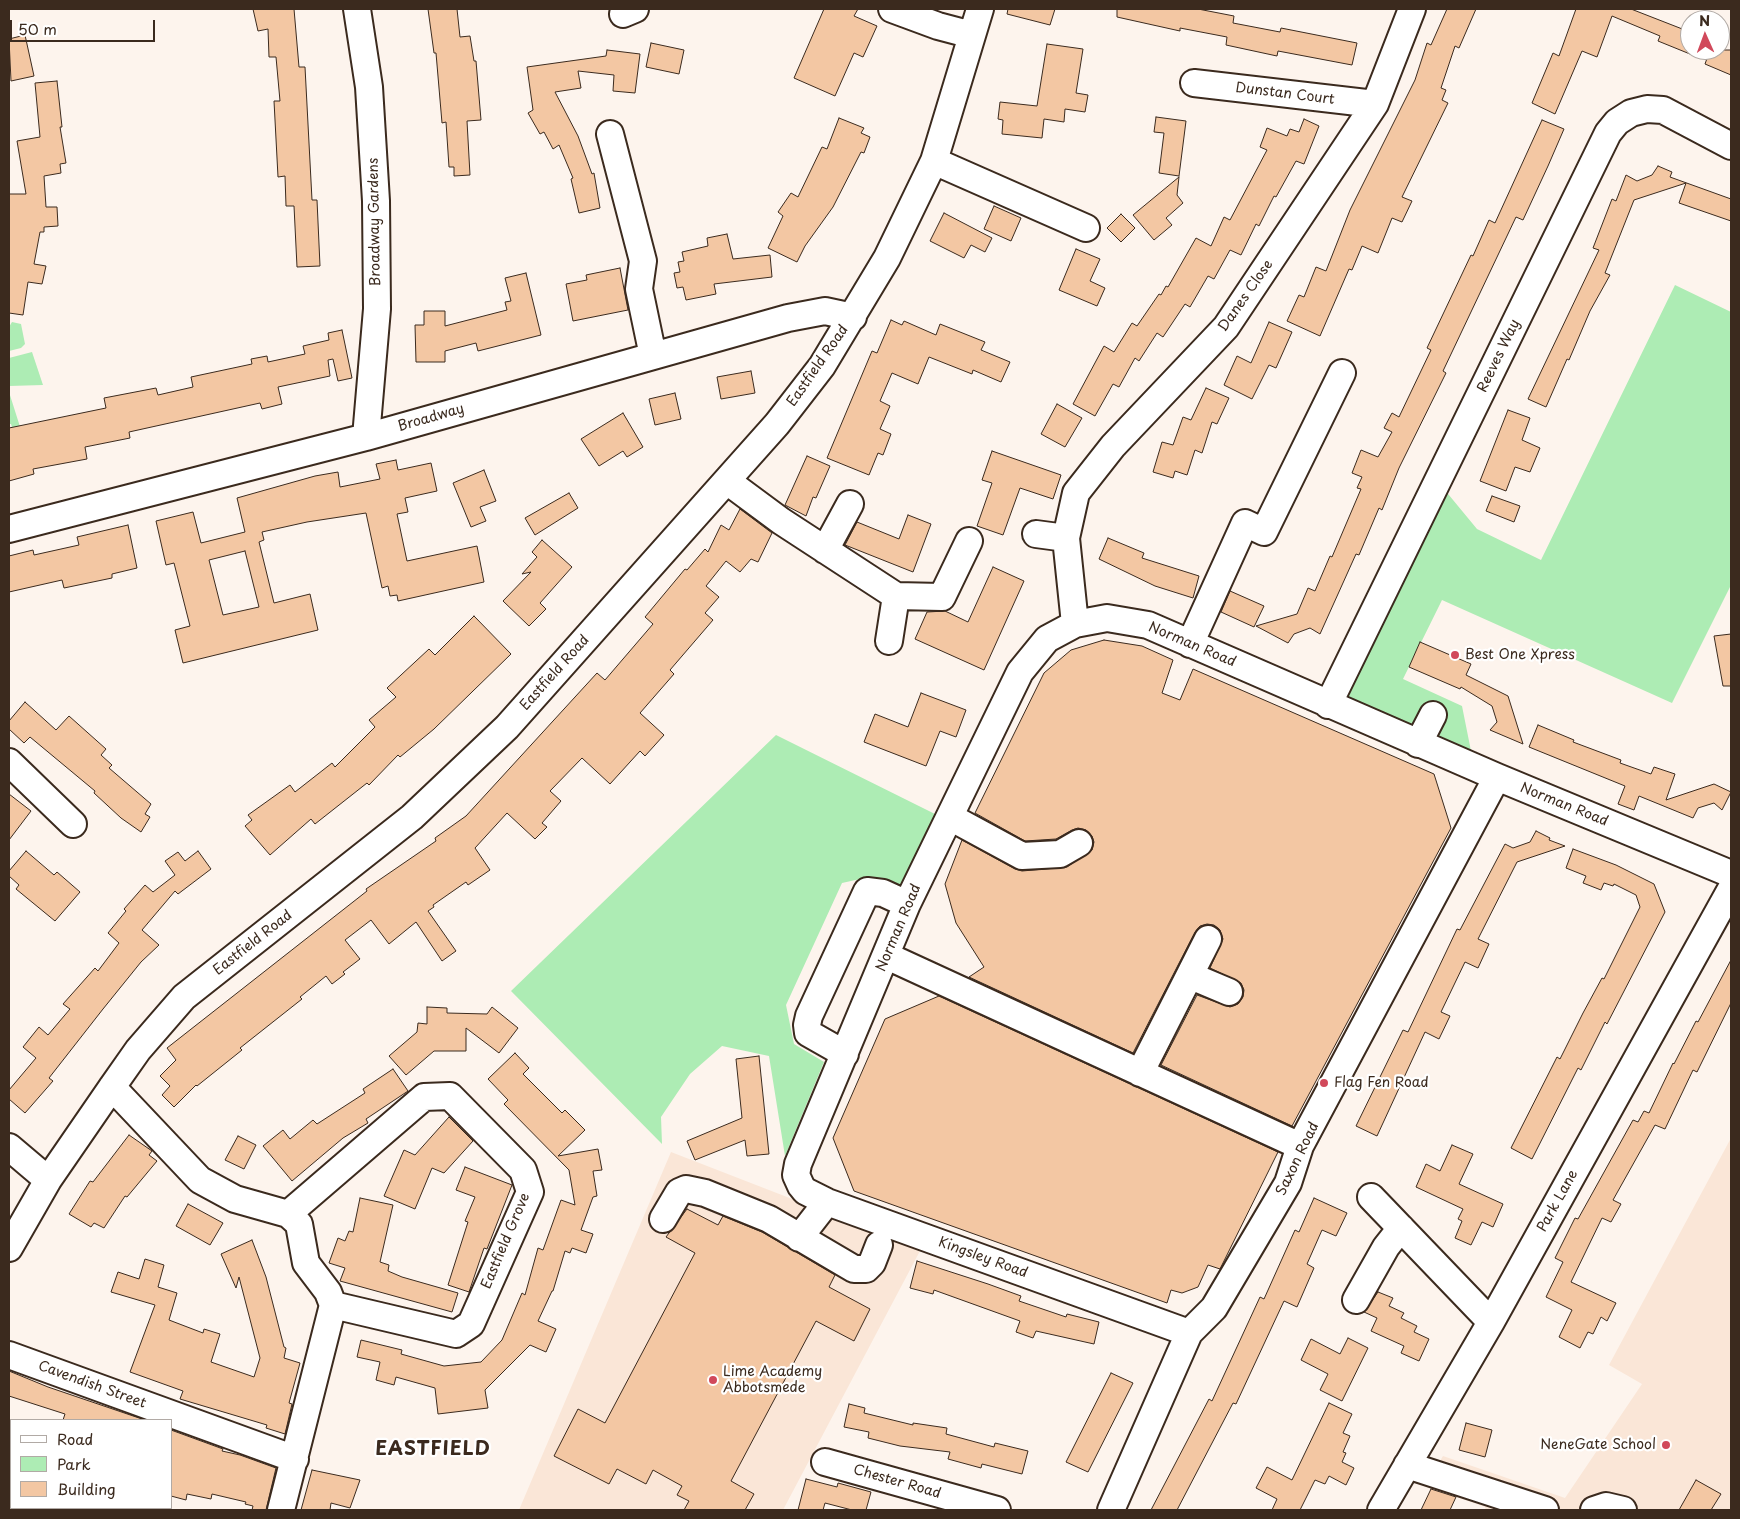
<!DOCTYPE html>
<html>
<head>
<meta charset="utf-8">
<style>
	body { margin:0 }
	#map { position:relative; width:1740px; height:1519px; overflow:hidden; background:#fdf4ed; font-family:"Playpen Sans",sans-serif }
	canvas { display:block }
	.frame { position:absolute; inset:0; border:10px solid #3b2a1e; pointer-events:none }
	.legend { position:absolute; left:10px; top:1419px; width:162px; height:90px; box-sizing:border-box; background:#fff; border:1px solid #b1aaa5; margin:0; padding:6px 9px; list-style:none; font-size:15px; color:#3b2a1e }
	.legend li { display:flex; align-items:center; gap:10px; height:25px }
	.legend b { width:25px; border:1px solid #b1aaa5 }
	.north { position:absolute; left:1680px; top:10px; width:50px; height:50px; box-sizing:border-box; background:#fff; border:1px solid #b1aaa5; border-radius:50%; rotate:358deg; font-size:14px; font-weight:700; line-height:20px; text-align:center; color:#3b2a1e }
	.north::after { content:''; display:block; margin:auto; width:18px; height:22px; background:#d1495b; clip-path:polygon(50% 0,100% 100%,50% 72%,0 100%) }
	.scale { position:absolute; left:10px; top:20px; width:145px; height:22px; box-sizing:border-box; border:2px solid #3b2a1e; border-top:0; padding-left:6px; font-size:15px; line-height:18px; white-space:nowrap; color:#3b2a1e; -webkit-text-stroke:4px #fff; paint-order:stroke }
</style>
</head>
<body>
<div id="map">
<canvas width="1740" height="1519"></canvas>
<div class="frame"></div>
<ul class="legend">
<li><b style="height:6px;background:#fff"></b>Road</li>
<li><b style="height:14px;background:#adecb4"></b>Park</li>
<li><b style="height:14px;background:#f3c7a3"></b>Building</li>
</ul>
<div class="north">N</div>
<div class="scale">50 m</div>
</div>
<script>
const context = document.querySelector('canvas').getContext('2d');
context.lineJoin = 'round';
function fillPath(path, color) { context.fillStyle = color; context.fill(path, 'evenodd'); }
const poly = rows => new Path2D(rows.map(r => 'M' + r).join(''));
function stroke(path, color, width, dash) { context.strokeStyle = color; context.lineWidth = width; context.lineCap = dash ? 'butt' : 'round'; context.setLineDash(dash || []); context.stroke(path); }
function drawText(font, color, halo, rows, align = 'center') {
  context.font = font + ' "Playpen Sans",sans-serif'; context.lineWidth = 4.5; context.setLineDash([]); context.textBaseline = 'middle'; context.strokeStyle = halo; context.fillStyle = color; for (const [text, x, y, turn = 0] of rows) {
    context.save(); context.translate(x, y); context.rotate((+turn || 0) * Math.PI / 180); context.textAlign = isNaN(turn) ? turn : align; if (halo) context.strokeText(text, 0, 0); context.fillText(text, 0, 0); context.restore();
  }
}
fillPath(poly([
	[1731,1138,1731,1510,1486,1510,1485,1507,1425,1486,1443,1456,1565,1498,1642,1384,1609,1365],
	[671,1152,921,1249,783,1510,519,1510]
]), '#fae6d7');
fillPath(poly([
	[1675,285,1731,312,1731,585,1672,703,1442,600,1403,679,1462,706,1473,761,1333,703,1439,483,1477,529,1541,560],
	[12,322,21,324,25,344,21,348,9,351,9,327],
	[32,352,43,385,9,386,9,358],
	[9,392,28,452,20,454,11,424,9,424],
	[776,735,935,814,903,886,869,877,842,883,786,1005,794,1044,824,1062,785,1156,769,1056,722,1046,690,1074,661,1117,662,1144,511,991]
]), '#adecb4');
const building = poly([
	[253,9,294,9,299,67,305,67,312,200,317,200,320,266,297,267,294,206,286,206,285,176,278,177,274,101,280,101,276,57,269,57,268,29,258,31,253,9],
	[428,9,457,9,460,37,470,36,474,61,476,61,481,120,467,121,470,175,454,176,454,167,449,167,446,122,442,123,436,53,434,53,428,9],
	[824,9,858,9,854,16,877,26,863,57,854,53,835,96,794,78,824,9],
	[1008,9,1055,9,1050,25,1007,14,1008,9],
	[1117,9,1198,9,1234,16,1233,23,1280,32,1281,28,1357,43,1352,65,1278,51,1277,56,1226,45,1227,37,1180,28,1180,31,1117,17,1117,9],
	[1447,9,1476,9,1459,48,1455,46,1441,88,1446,90,1442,100,1448,103,1402,197,1412,201,1402,222,1392,218,1378,253,1362,246,1352,270,1349,269,1320,336,1287,321,1299,295,1304,297,1316,267,1326,271,1350,210,1415,80,1427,43,1431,45,1447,9],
	[1576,9,1631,9,1690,32,1690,54,1658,41,1660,36,1612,16,1597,57,1582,51,1555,114,1532,103,1553,53,1559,56,1576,9],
	[25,35,34,76,11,81,9,39,25,35],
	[651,43,684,50,679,74,646,67,651,43],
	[1047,44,1083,49,1076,93,1088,95,1085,112,1065,109,1064,122,1044,119,1042,138,1002,134,1003,120,998,119,1000,102,1037,106,1047,44],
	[607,50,640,54,635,93,613,91,614,75,578,71,581,88,555,92,578,136,592,174,594,173,600,208,579,213,571,179,573,178,559,145,553,149,544,132,540,134,528,113,533,110,527,67,606,56,607,50],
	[1710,50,1731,50,1731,75,1705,64,1710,50],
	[57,81,62,127,60,127,66,163,60,164,61,173,44,176,46,207,57,207,58,226,44,227,44,232,40,232,34,264,46,266,42,284,28,282,23,315,9,313,9,194,26,194,17,141,40,137,35,83,57,81],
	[1156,117,1186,121,1179,176,1159,173,1164,133,1154,132,1156,117],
	[839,118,864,128,861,133,870,137,864,153,861,152,833,207,805,246,797,262,768,248,783,216,778,212,791,193,798,197,822,147,827,149,839,118],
	[1304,119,1319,126,1304,164,1296,161,1276,197,1274,196,1259,226,1256,224,1241,255,1230,250,1214,279,1208,276,1190,307,1185,304,1163,337,1157,333,1139,361,1135,358,1119,387,1113,384,1095,416,1073,404,1104,346,1114,352,1132,323,1137,326,1159,294,1161,295,1166,286,1168,287,1196,238,1211,246,1224,217,1230,220,1267,150,1260,147,1267,128,1287,136,1290,129,1299,132,1304,119],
	[1542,120,1564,129,1548,166,1523,220,1516,217,1443,371,1446,373,1399,468,1382,510,1379,508,1359,555,1356,554,1320,634,1310,628,1294,634,1288,643,1256,626,1297,614,1308,588,1315,591,1330,556,1332,557,1361,489,1357,488,1362,477,1352,473,1361,450,1378,457,1392,432,1384,428,1392,413,1399,417,1431,350,1427,348,1471,255,1473,256,1489,220,1495,223,1542,120],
	[1658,166,1672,172,1670,177,1731,199,1731,221,1679,203,1686,183,1634,200,1605,273,1610,275,1590,311,1569,360,1567,359,1546,407,1528,399,1599,250,1593,248,1612,199,1616,201,1626,175,1637,181,1652,175,1658,166],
	[1179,177,1177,195,1183,203,1166,218,1172,225,1154,240,1133,215,1179,177],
	[994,206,1021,218,1011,241,984,229,994,206],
	[944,213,992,238,985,252,971,245,964,258,930,241,944,213],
	[1121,214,1135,228,1121,242,1107,228,1121,214],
	[727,234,733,259,770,255,772,277,714,284,716,294,686,300,683,287,677,288,674,273,680,272,678,262,684,261,682,252,708,246,707,238,727,234],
	[1076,249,1100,259,1090,281,1105,288,1097,306,1059,290,1076,249],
	[620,268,628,310,573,321,566,284,587,280,586,275,620,268],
	[526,273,541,335,478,351,476,343,445,351,445,362,416,362,415,325,424,325,424,311,445,311,445,326,507,310,505,302,511,301,505,278,526,273],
	[891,320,902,325,904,321,936,335,940,324,985,342,981,350,1010,362,1001,382,973,370,972,374,929,357,918,384,892,373,880,401,890,406,880,429,891,434,883,455,878,453,869,475,827,458,872,351,877,353,891,320],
	[1269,322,1292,332,1276,368,1269,365,1252,399,1224,385,1237,356,1251,363,1269,322],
	[342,330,352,378,338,381,333,359,328,360,330,376,278,387,282,404,262,409,260,403,129,432,130,438,85,447,87,459,33,469,34,474,9,481,9,428,106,408,104,398,156,388,158,395,193,387,191,377,252,364,251,359,267,356,268,362,305,354,303,346,329,340,328,333,342,330],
	[751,371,755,393,721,399,717,377,751,371],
	[1206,388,1229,398,1217,424,1212,422,1202,453,1195,450,1187,475,1175,471,1173,478,1153,472,1162,442,1173,445,1183,417,1191,420,1206,388],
	[675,393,681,419,655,425,649,399,675,393],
	[1057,404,1082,418,1065,447,1041,434,1057,404],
	[1508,410,1530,418,1522,440,1540,448,1530,472,1515,467,1506,491,1480,481,1508,410],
	[623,413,643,447,627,457,623,451,599,466,581,439,623,413],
	[992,451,1061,475,1053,499,1020,488,1003,535,977,526,992,483,982,480,992,451],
	[807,456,830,466,816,498,813,497,806,516,785,505,807,456],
	[396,460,398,470,431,463,437,491,405,498,408,512,397,514,407,561,477,546,484,582,398,601,397,595,390,596,388,586,382,588,366,513,307,522,262,532,264,540,259,542,274,603,310,594,318,630,183,663,175,630,190,626,174,563,166,565,156,521,193,512,201,543,245,532,237,498,315,476,338,472,340,487,380,479,376,464,396,460],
	[245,551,259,607,223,615,209,560,245,551],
	[484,470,496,501,480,507,486,521,471,527,453,483,484,470],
	[569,493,578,508,535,535,525,518,569,493],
	[1492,496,1520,506,1514,522,1486,511,1492,496],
	[740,509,772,533,758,562,751,559,740,572,726,561,706,586,719,597,705,613,713,620,670,670,674,674,640,713,664,735,645,756,640,751,610,784,582,758,550,791,561,801,542,823,547,827,535,839,507,813,475,848,490,870,468,885,466,882,433,905,434,907,428,911,456,951,442,961,416,922,389,944,371,920,345,940,360,959,343,972,345,974,332,984,326,976,300,997,302,999,240,1048,242,1050,197,1086,196,1085,174,1107,162,1095,170,1086,160,1076,176,1060,167,1048,367,891,366,889,436,841,435,838,466,816,597,673,605,680,653,624,645,617,685,569,687,570,705,549,708,552,721,525,729,530,740,509],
	[908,515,931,524,913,572,845,545,857,522,899,539,908,515],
	[128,525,137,568,112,574,112,578,64,588,62,580,9,592,9,556,33,550,34,555,79,545,77,537,128,525],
	[1108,538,1144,553,1142,558,1199,576,1193,598,1155,586,1099,559,1108,538],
	[542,540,572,567,540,603,546,609,529,626,503,601,531,572,522,574,537,557,532,552,542,540],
	[993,567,1024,581,984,670,915,639,927,612,945,611,968,622,993,567],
	[1230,591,1264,606,1254,627,1221,612,1230,591],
	[474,616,511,654,434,729,400,757,398,755,369,785,367,783,315,824,311,819,270,855,245,826,252,820,248,815,290,785,295,792,332,763,335,767,375,727,369,720,396,697,387,688,429,649,435,655,474,616],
	[1731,634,1731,686,1723,686,1714,636,1731,634],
	[1104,640,1142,646,1173,660,1162,693,1180,700,1193,669,1434,774,1451,828,1292,1126,1161,1065,1197,995,1230,1007,1238,1004,1243,997,1244,990,1241,983,1210,968,1223,939,1220,930,1214,925,1207,924,1200,926,1195,932,1133,1053,969,977,984,967,956,923,945,884,962,840,1015,869,1022,871,1067,867,1092,850,1094,842,1092,836,1086,830,1078,828,1072,830,1056,839,1025,841,975,813,1044,673,1071,650,1104,640],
	[1420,642,1471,664,1466,675,1508,696,1523,744,1490,730,1497,722,1492,706,1461,687,1460,689,1409,667,1420,642],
	[921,693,966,710,956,737,940,731,926,766,864,742,875,714,908,727,921,693],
	[25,702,56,730,69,716,106,749,101,755,112,765,109,768,151,804,145,814,150,817,141,832,121,818,94,793,95,791,30,737,24,743,9,729,9,721,25,702],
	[1538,725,1574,740,1573,742,1621,760,1620,763,1651,774,1654,767,1675,774,1666,800,1714,784,1731,792,1722,810,1714,803,1698,808,1693,818,1639,796,1634,810,1618,804,1625,786,1529,747,1538,725],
	[9,794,31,811,9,840,9,794],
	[1536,831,1550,838,1549,840,1565,846,1517,862,1478,939,1489,944,1478,968,1465,962,1441,1012,1450,1016,1439,1039,1425,1032,1377,1136,1356,1126,1403,1030,1408,1032,1457,929,1460,930,1505,844,1513,848,1530,842,1536,831],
	[1573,849,1616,865,1654,884,1665,912,1607,1024,1605,1022,1581,1070,1578,1068,1532,1159,1511,1148,1557,1057,1560,1059,1583,1013,1602,978,1604,979,1640,907,1636,895,1614,884,1613,886,1604,883,1601,890,1583,883,1586,876,1566,868,1573,849],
	[26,851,54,875,57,872,80,892,55,921,16,889,19,885,9,876,9,871,26,851],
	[198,851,211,869,178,894,175,891,142,930,159,945,141,962,103,1009,49,1078,53,1081,25,1113,9,1099,9,1090,36,1058,23,1047,39,1027,48,1035,70,1009,63,1004,95,968,98,971,119,943,108,933,126,911,124,909,145,885,153,892,175,875,165,861,178,852,185,861,198,851],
	[1731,960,1731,1003,1697,1072,1693,1070,1665,1129,1655,1125,1613,1200,1621,1204,1611,1222,1602,1218,1571,1282,1616,1303,1607,1321,1601,1317,1593,1334,1588,1332,1580,1348,1559,1337,1572,1310,1546,1297,1563,1262,1555,1258,1575,1218,1578,1219,1633,1120,1638,1122,1644,1111,1649,1113,1673,1063,1674,1064,1696,1021,1698,1022,1731,960],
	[939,996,1278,1152,1220,1269,1208,1265,1198,1287,1182,1293,1171,1290,1167,1303,854,1191,833,1138,885,1019,939,996],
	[427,1007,447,1008,447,1013,487,1014,492,1007,518,1028,499,1053,466,1028,466,1051,434,1051,406,1075,389,1056,417,1032,418,1023,427,1024,427,1007],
	[515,1053,529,1068,523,1074,562,1113,565,1110,585,1130,558,1156,598,1149,602,1170,593,1171,597,1196,593,1197,581,1230,593,1234,586,1253,572,1248,570,1253,565,1251,553,1291,552,1291,538,1321,556,1329,546,1352,530,1345,485,1390,488,1408,438,1414,435,1388,396,1377,394,1385,376,1380,380,1362,357,1357,361,1340,402,1350,401,1354,444,1366,481,1362,502,1340,522,1293,525,1295,538,1248,543,1250,561,1200,575,1205,569,1170,504,1104,508,1100,488,1079,515,1053],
	[759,1056,769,1154,747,1156,745,1140,695,1160,687,1141,742,1118,736,1059,759,1056],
	[393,1069,408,1091,366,1119,368,1123,343,1138,292,1181,263,1146,283,1130,290,1139,313,1120,317,1124,365,1093,363,1089,393,1069],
	[449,1117,473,1141,444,1173,432,1168,415,1209,384,1196,404,1150,415,1155,449,1117],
	[129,1135,152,1151,149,1155,157,1161,127,1197,125,1196,104,1228,94,1223,91,1227,69,1214,90,1181,93,1182,129,1135],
	[238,1136,256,1145,244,1169,225,1160,238,1136],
	[1452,1145,1473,1154,1459,1184,1503,1204,1493,1227,1482,1222,1471,1245,1455,1238,1462,1221,1458,1219,1463,1209,1416,1187,1426,1164,1440,1171,1452,1145],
	[465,1167,512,1185,487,1249,484,1248,469,1292,448,1285,468,1222,465,1221,475,1197,456,1190,465,1167],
	[360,1198,393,1205,380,1262,389,1265,388,1271,402,1277,458,1293,452,1312,340,1281,345,1268,329,1263,338,1238,345,1241,349,1231,353,1232,360,1198],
	[1314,1198,1347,1213,1336,1236,1322,1230,1307,1264,1314,1268,1297,1307,1284,1301,1236,1404,1233,1403,1177,1510,1151,1510,1209,1399,1212,1401,1260,1297,1264,1299,1295,1230,1299,1232,1314,1198],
	[188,1204,223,1223,210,1245,176,1226,188,1204],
	[687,1209,718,1225,723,1216,762,1232,835,1275,829,1287,870,1309,854,1341,816,1321,731,1481,754,1494,745,1510,684,1510,689,1501,677,1495,682,1486,653,1470,646,1484,617,1469,609,1484,554,1456,578,1409,605,1423,695,1253,666,1237,687,1209],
	[252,1240,266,1277,284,1347,286,1348,284,1358,300,1363,289,1403,292,1404,285,1434,266,1428,267,1425,180,1399,183,1391,130,1372,155,1305,111,1292,118,1272,139,1279,145,1259,164,1265,158,1287,177,1293,169,1320,203,1333,204,1329,220,1334,211,1362,254,1377,260,1358,239,1277,236,1288,221,1254,252,1240],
	[917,1261,988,1284,1021,1296,1019,1301,1066,1317,1067,1314,1099,1322,1094,1344,1036,1331,1033,1338,1016,1332,1020,1321,934,1290,933,1294,910,1288,917,1261],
	[1378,1292,1393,1298,1389,1306,1404,1313,1401,1318,1417,1326,1414,1332,1429,1339,1419,1361,1401,1353,1404,1346,1371,1331,1377,1318,1364,1312,1378,1292],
	[1348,1338,1368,1348,1342,1401,1320,1390,1328,1374,1301,1360,1311,1339,1340,1354,1348,1338],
	[9,1371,48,1387,145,1420,63,1420,65,1414,9,1396,9,1371],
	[1111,1373,1133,1383,1088,1472,1066,1462,1111,1373],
	[1329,1403,1352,1414,1343,1433,1350,1436,1343,1452,1346,1453,1342,1462,1354,1468,1346,1485,1329,1476,1325,1484,1315,1480,1300,1510,1272,1510,1277,1499,1256,1488,1267,1467,1292,1480,1329,1403],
	[849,1404,865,1408,864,1413,913,1425,913,1423,947,1428,946,1434,994,1447,995,1443,1028,1451,1022,1474,982,1464,981,1468,948,1459,950,1452,900,1446,868,1438,869,1432,844,1427,849,1404],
	[1466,1423,1492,1430,1485,1457,1459,1450,1466,1423],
	[171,1430,223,1449,222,1451,240,1455,276,1468,266,1510,252,1510,253,1506,245,1504,246,1502,212,1494,211,1499,187,1494,186,1500,171,1496,171,1430],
	[312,1470,360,1480,350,1508,331,1503,330,1510,301,1510,312,1470],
	[806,1479,837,1487,838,1483,871,1492,866,1510,852,1510,825,1503,823,1510,798,1510,806,1479],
	[1696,1480,1721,1494,1711,1510,1679,1510,1696,1480],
	[1431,1489,1456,1497,1450,1510,1421,1510,1431,1489]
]);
fillPath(building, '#f3c7a3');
stroke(building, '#3b2a1e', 1);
const minor = poly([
	[357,9,369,87,376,201,377,309,366,437],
	[892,9,938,26,972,35],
	[623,14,635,9],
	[1194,83,1375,104],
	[610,134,643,261,639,289,653,356],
	[934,161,1086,228],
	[727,481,781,521,896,596,942,597,969,541],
	[9,529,366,437,788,318,825,311,853,317],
	[1036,534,1066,538],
	[825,550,850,504],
	[1075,624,1066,538,1076,493,1113,446,1226,327,1375,104,1412,9],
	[889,641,896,596],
	[1190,644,1245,523,1264,532,1342,373],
	[1328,705,1608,133,1617,122,1631,113,1647,109,1663,110,1731,146],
	[1418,744,1433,715],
	[9,762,73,824],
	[950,817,1022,856,1060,854,1079,843],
	[887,956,1300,1146],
	[1191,976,1229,992],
	[845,1054,808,1033,807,1025,809,1016,867,891,883,893,907,904],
	[1140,1073,1208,939],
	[112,1087,200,1180,235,1199,288,1214,299,1224,306,1263,328,1292,333,1305,281,1510],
	[9,1147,48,1180],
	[1371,1197,1491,1322],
	[288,1214,424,1097,450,1096,523,1170,530,1192,471,1324,456,1334,333,1305],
	[663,1219,679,1192,686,1189,705,1193,769,1219,854,1269,866,1269,872,1263,879,1245],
	[799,1238,827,1202],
	[9,1248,48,1180,112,1087,138,1050,184,997,412,817,507,727,777,424,822,366,887,258,934,161,980,9],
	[1356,1300,1386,1247,1401,1228],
	[1189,1333,827,1202,805,1191,801,1186,796,1175,798,1164,907,904,1020,672,1047,639,1075,624,1107,618,1148,625,1497,777,1731,874],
	[9,1355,295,1459],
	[825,1462,997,1510],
	[1407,1465,1545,1510],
	[1111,1510,1189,1333,1214,1308,1288,1183,1300,1146,1497,777],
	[1381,1510,1491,1322,1731,889],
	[1594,1510,1606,1506,1623,1510]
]);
stroke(minor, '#3b2a1e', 30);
stroke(minor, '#fff', 26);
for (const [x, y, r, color] of [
	[1455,655,5,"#d1495b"],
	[1324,1083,5,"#d1495b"],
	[713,1380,5,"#d1495b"],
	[1666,1445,5,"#d1495b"]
]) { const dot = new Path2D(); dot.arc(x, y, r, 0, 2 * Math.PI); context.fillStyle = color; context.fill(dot); stroke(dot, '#fff', 2); }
drawText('14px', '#3b2a1e', '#fff', [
	["Dunstan Court",1285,94,7],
	["Broadway Gardens",375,222,-91],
	["Danes Close",1246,296,-55],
	["Reeves Way",1499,356,-64],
	["Eastfield Road",818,366,-55],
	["Broadway",431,418,-16],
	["Norman Road",1192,645,23],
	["Eastfield Road",555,673,-48],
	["Norman Road",1564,805,22],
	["Norman Road",899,928,-67],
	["Eastfield Road",253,943,-38],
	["Saxon Road",1298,1159,-64],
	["Park Lane",1558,1201,-61],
	["Eastfield Grove",506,1241,-67],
	["Kingsley Road",983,1258,20],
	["Cavendish Street",92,1385,20],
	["Chester Road",897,1482,16]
]);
drawText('14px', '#3b2a1e', '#fff', [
	["Best One Xpress",1465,655],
	["Flag Fen Road",1334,1083],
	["Lime Academy",723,1372],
	["Abbotsmede",723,1388],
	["NeneGate School",1656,1445,"right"]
], 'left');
context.letterSpacing = '1px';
drawText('bold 19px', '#3b2a1e', '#fff', [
	["EASTFIELD",433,1450]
]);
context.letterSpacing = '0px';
</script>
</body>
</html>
